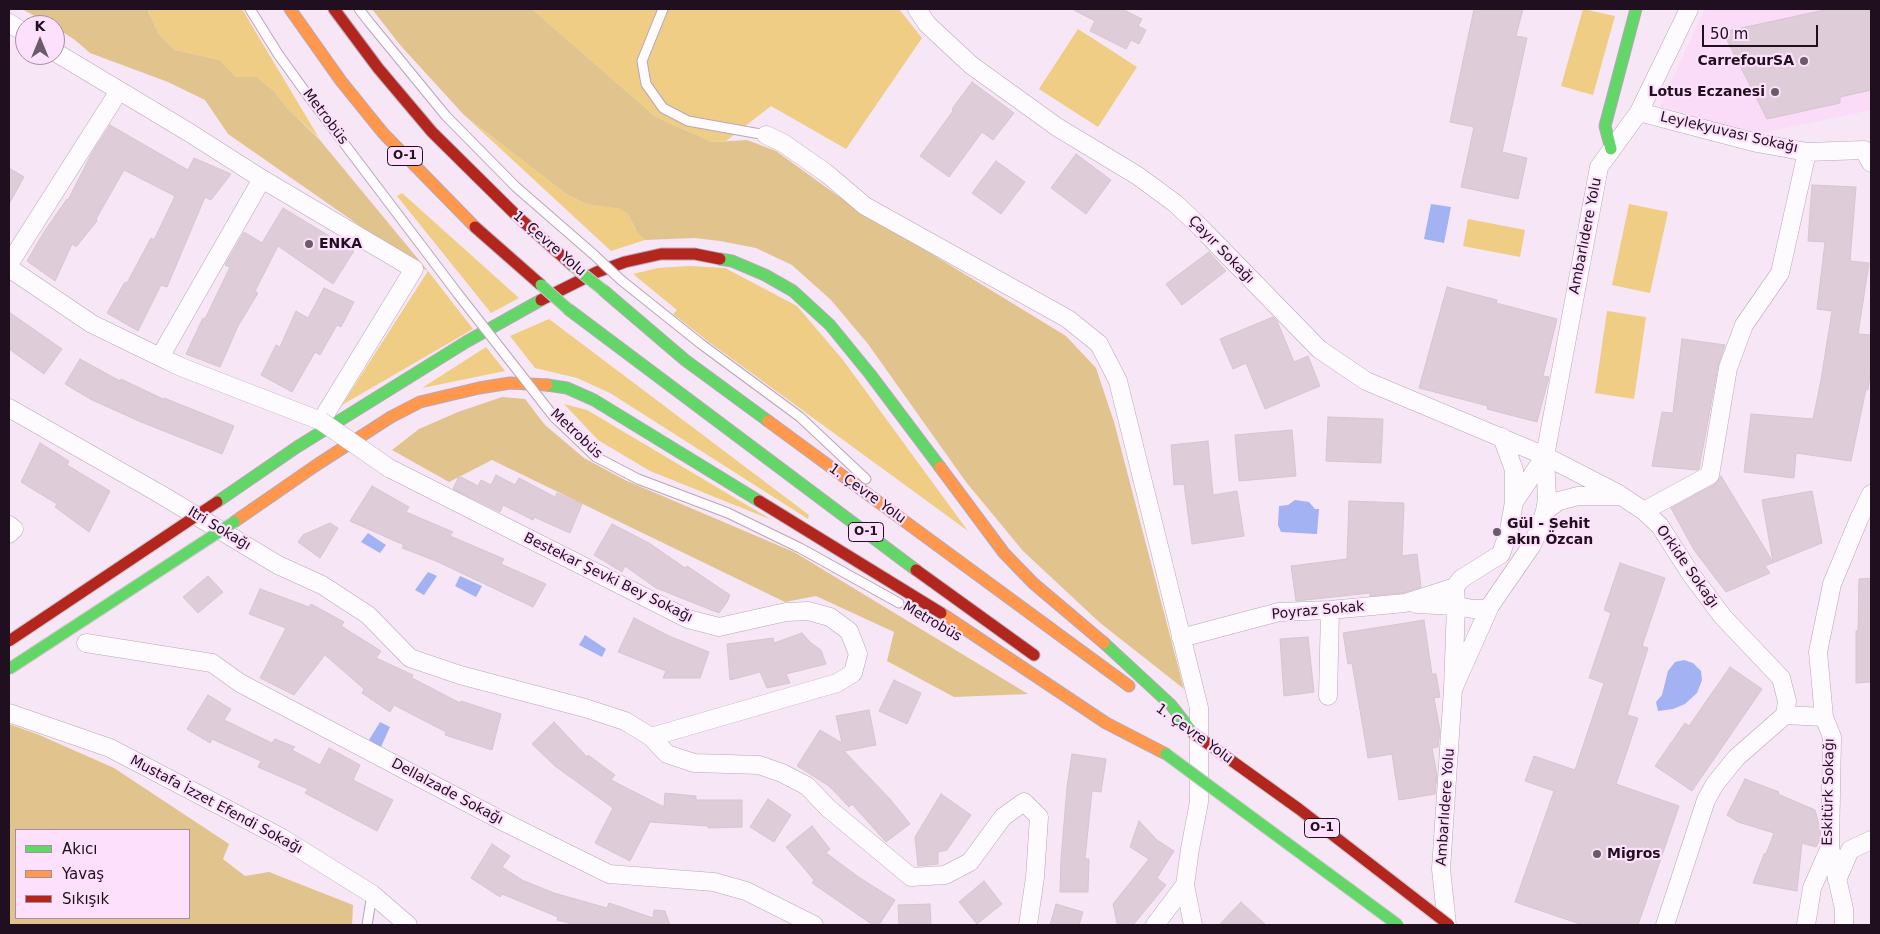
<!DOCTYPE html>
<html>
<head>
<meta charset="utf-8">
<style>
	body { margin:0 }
	#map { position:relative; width:1880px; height:934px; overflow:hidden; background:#f7e6f5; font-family:"DejaVu Sans",sans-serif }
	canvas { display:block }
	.frame { position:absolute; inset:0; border:10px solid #20101f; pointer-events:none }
	.legend { position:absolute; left:15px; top:829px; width:175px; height:90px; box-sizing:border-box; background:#fde0fb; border:1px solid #a58da3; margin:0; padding:6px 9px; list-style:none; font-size:15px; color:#20101f }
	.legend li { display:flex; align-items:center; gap:10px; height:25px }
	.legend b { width:25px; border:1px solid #a58da3 }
	.north { position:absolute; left:15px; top:15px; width:50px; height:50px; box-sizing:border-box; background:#fde0fb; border:1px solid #a58da3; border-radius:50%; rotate:0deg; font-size:14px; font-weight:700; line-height:20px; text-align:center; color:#20101f }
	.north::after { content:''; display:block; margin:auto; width:18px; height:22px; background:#6b5b6a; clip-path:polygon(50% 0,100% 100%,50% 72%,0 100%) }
	.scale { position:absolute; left:1702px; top:25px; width:116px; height:22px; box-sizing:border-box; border:2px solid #20101f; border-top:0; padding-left:6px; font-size:15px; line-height:18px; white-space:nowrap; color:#20101f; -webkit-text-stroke:4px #fde0fb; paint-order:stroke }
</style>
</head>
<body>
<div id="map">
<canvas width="1880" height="934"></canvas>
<div class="frame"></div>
<ul class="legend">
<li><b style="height:6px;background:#63d668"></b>Akıcı</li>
<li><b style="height:6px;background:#ff974d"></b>Yavaş</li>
<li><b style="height:6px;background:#b3261e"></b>Sıkışık</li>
</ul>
<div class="north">K</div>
<div class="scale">50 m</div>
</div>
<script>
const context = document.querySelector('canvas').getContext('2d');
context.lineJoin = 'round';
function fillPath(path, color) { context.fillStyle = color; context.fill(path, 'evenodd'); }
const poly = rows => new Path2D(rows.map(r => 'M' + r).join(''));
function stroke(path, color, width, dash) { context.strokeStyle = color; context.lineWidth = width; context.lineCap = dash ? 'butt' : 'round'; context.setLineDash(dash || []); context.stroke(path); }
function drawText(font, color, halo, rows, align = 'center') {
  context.font = font + ' "DejaVu Sans",sans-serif'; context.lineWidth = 4.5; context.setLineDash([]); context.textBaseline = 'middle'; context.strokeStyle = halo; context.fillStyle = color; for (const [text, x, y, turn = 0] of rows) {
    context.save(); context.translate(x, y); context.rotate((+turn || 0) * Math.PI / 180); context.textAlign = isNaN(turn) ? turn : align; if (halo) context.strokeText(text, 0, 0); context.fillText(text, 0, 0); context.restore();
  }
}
fillPath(poly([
	[1712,9,1871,9,1871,110,1752,135,1660,106,1704,11]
]), '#fadbf8');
fillPath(poly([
	[147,9,242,9,319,138,288,109,275,92,257,77,236,77,220,60,175,50,159,34],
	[532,9,899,9,922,38,846,149,771,106,726,141,712,142,656,117],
	[1583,9,1615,16,1593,95,1561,86],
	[1078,29,1137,67,1098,127,1039,89],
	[464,115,566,194,586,204,618,207,627,213,635,229,645,240,611,251],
	[402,193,519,298,491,313,397,196],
	[1629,204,1668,212,1650,293,1612,285],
	[1468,219,1525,230,1520,257,1463,246],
	[690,266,725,268,797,306,843,360,968,531,709,342,673,314,677,310,633,274,658,268],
	[428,271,473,329,342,405],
	[1607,311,1646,317,1634,399,1595,393],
	[549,319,809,515,808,519,610,393,577,378,535,368,510,336],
	[486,347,505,371,422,388],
	[564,404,587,410,772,520,650,471,598,440]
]), '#efcd84');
fillPath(poly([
	[22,9,147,9,159,34,175,50,220,60,236,77,257,77,275,92,288,109,319,139,428,271,391,250,356,223,228,134,205,100,168,82,90,53,75,40,55,27,55,25,51,25],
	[372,9,532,9,656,117,712,142,747,140,776,151,845,201,1066,336,1096,368,1114,422,1184,689,1099,622,1023,551,966,482,868,344,831,300,792,265,756,248,720,241,695,238,645,240,637,232,627,213,618,208,586,204,566,194,464,115,401,46],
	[502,397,525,399,545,425,584,458,625,480,794,552,1028,694,954,697,887,661,894,632,816,596,785,602,492,460,449,482,392,450,419,429,458,412],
	[9,724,37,734,114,768,229,844,223,859,245,876,269,872,353,905,352,925,9,925],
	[16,830,189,830,189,918,16,918]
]), '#e1c38e');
fillPath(poly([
	[1431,204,1451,207,1444,243,1424,239],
	[1295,500,1309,502,1315,509,1319,509,1317,534,1281,532,1278,525,1279,506,1288,505],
	[368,533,386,545,380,553,361,542],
	[428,572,437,576,424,595,415,590],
	[460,576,482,586,476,597,455,586],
	[585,635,606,649,602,657,579,645],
	[1684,660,1693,663,1701,671,1702,680,1697,693,1685,704,1673,709,1658,711,1656,702,1662,695,1668,671,1675,662],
	[380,722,390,727,381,747,369,740]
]), '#a2b2f3');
const building = poly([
	[1072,9,1122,9,1142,19,1138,26,1146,30,1139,44,1131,40,1126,49,1090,31,1095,21,1072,9],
	[1474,9,1523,9,1516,36,1527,38,1502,152,1527,158,1518,199,1461,187,1474,127,1450,122,1474,9],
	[1829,9,1871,9,1871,90,1840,97,1840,103,1767,119,1723,32,1829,9],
	[972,82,1014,113,993,140,982,132,949,177,920,156,953,111,952,109,972,82],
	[110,125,188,170,194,158,231,174,211,200,205,197,167,287,161,285,138,331,107,313,125,282,127,283,151,238,154,240,175,196,124,170,96,219,97,221,76,247,72,244,55,281,27,261,44,232,67,199,68,200,92,153,110,125],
	[1076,154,1111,180,1086,214,1051,188,1076,154],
	[996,161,1025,182,1001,214,972,193,996,161],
	[9,168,24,177,9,204,9,168],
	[1812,185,1856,187,1850,261,1869,263,1858,334,1871,335,1871,366,1868,390,1866,389,1851,461,1796,453,1794,478,1744,472,1751,414,1813,419,1821,380,1832,311,1817,309,1825,242,1808,241,1812,185],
	[283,208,354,251,333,284,278,246,255,291,258,293,238,326,220,367,186,354,203,318,205,319,230,267,225,265,244,232,262,243,283,208],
	[1209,252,1226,271,1182,305,1166,284,1209,252],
	[1447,287,1497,300,1496,303,1557,319,1543,376,1549,377,1537,422,1487,409,1488,406,1419,388,1447,287],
	[324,288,354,302,341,327,337,325,320,355,315,352,292,392,261,375,276,345,280,347,296,311,308,318,324,288],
	[9,312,62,349,44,374,9,349,9,312],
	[1273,317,1277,321,1294,362,1308,356,1320,386,1265,409,1246,363,1233,369,1220,339,1273,317],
	[1682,339,1725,345,1718,366,1699,469,1697,470,1652,466,1662,412,1673,413,1682,339],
	[80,359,120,381,121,379,163,399,164,398,234,426,222,454,141,422,92,400,65,384,80,359],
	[1328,417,1383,419,1381,463,1326,461,1328,417],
	[1292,430,1296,476,1239,481,1235,435,1292,430],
	[1208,441,1213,495,1237,491,1244,536,1192,544,1184,484,1174,485,1171,445,1208,441],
	[40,443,69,461,67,465,110,491,89,532,55,507,57,504,21,482,40,443],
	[496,475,515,485,519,478,555,497,557,493,582,504,570,533,534,517,533,520,503,505,500,512,453,489,459,476,478,486,481,480,491,485,496,475],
	[1721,476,1773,562,1762,500,1812,491,1822,543,1765,566,1770,573,1726,592,1694,550,1671,508,1715,484,1721,476],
	[372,486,409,507,406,512,453,532,450,536,504,559,501,564,546,584,533,607,436,561,402,548,404,545,350,521,372,486],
	[1349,501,1404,503,1402,556,1417,554,1421,587,1403,593,1370,596,1370,593,1296,601,1291,566,1347,559,1349,501],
	[330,523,338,528,320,558,298,542,303,535,330,523],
	[612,524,649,543,685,568,687,566,730,595,727,602,719,613,656,588,625,566,622,572,594,555,612,524],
	[1620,563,1665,578,1642,646,1648,648,1627,715,1638,718,1616,784,1679,806,1638,925,1583,925,1515,902,1554,791,1525,781,1534,756,1575,770,1604,683,1589,678,1611,613,1604,610,1620,563],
	[208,576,223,592,198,613,183,597,208,576],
	[1871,578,1871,682,1856,683,1856,631,1858,631,1859,579,1871,578],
	[260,589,309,607,311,604,344,622,341,626,381,651,376,658,413,675,412,678,460,703,461,701,501,714,492,750,445,735,446,732,394,705,390,712,362,693,364,689,325,655,294,695,260,678,286,628,249,614,260,589],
	[634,618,669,636,709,652,700,678,663,678,666,671,618,652,634,618],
	[1424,620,1432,674,1436,674,1440,697,1434,698,1440,731,1438,747,1432,748,1437,775,1435,794,1399,800,1392,754,1368,758,1352,663,1348,664,1343,633,1424,620],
	[802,633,811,643,821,650,826,664,786,674,790,683,767,688,760,672,730,680,727,644,773,638,774,643,802,633],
	[1308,637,1314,692,1284,696,1280,639,1308,637],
	[1730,667,1762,689,1692,791,1655,766,1685,723,1689,726,1730,667],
	[894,680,921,693,907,724,879,711,894,680],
	[208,695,231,709,224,720,272,743,275,739,295,747,292,750,320,765,329,748,360,765,353,780,393,800,377,831,305,793,308,789,258,767,261,761,212,739,210,743,187,729,208,695],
	[869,710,876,745,844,751,890,799,910,824,886,842,852,804,849,807,829,786,797,766,820,730,842,743,836,716,869,710],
	[554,722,587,757,588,755,615,775,611,780,664,807,665,793,696,796,696,800,742,800,742,827,708,828,708,826,650,822,630,861,595,843,613,808,555,766,532,744,554,722],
	[1072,754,1106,759,1101,792,1092,791,1085,859,1089,859,1088,892,1060,892,1061,859,1067,787,1072,754],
	[1745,779,1779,792,1778,794,1815,810,1820,829,1820,840,1816,847,1802,843,1797,891,1753,883,1764,854,1766,854,1774,833,1738,822,1727,815,1745,779],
	[941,794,971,815,947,850,938,852,938,864,918,866,915,837,941,794],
	[768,799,791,815,774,842,750,827,768,799],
	[1139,821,1157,840,1174,851,1157,878,1166,885,1133,925,1120,925,1117,923,1113,904,1149,859,1130,847,1139,821],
	[812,826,830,849,826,853,860,878,895,900,879,925,873,925,812,883,814,880,786,847,812,826],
	[492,844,510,856,502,867,522,880,554,893,607,908,609,903,653,918,654,910,665,911,670,925,576,925,557,920,558,917,502,894,500,897,471,878,492,844],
	[984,881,1002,904,977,924,959,902,984,881],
	[1241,902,1266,925,1219,925,1241,902],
	[930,904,931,925,899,925,898,905,930,904],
	[1056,904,1083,912,1079,925,1050,925,1056,904]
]);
fillPath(building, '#dfccd9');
stroke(building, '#d7c4d0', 1);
const lane = poly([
	[250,9,278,54,309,97,458,294],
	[359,9,369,22,446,116,516,187,593,254],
	[663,9,642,61,646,84,663,108,688,121,766,135],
	[621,280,701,344,800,417,866,479],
	[554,417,596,457,638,479,728,513,800,548,899,603],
	[367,925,372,894]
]);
const street = poly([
	[917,9,927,24,971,65,1057,127,1138,176,1176,204,1200,227,1319,349,1366,381,1545,456,1617,493,1644,511,1660,526,1690,573,1723,617,1781,678,1787,701,1785,715],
	[9,23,25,33],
	[1639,112,1757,143,1807,152,1864,150,1871,163],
	[766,135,783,143,826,173,865,206,1068,319,1099,344,1118,381,1199,708,1199,802,1190,849,1185,885,1193,925],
	[9,264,119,91],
	[9,268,92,324,160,357,181,367,321,421,414,269,262,179,190,133,55,52],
	[160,357,262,179],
	[9,408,160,494,278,565,322,585,368,615,410,658,460,675,585,708,625,721,651,737,667,754,694,763,759,765,782,773,807,786,828,808,911,877,945,875,970,862,1003,817,1024,802,1039,817,1035,877,1028,925],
	[1502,437,1514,470,1514,502],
	[389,468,688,619,719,627,786,612,808,611,830,617,849,631,858,654,853,673,837,683,651,737],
	[1545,511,1559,501,1578,496,1619,496],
	[1644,511,1710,475,1728,368,1744,325,1780,273,1807,152],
	[9,525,14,529,9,534],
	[1416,604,1456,606,1473,609,1484,609,1490,606],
	[1181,638,1279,612,1330,610,1405,603,1455,587],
	[86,643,212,663,240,683,506,823,609,874,714,882,746,891,814,925],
	[1453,689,1490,606,1532,545,1540,527,1545,511,1547,499,1545,456,1599,167,1639,112,1689,9],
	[1328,696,1330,610],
	[9,713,110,748,282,838,372,894,408,925],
	[1830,847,1844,909,1844,925],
	[1837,880,1850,850,1871,840],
	[1155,925,1185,885],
	[1447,925,1441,869,1453,689,1456,606,1455,587,1461,579,1501,554,1509,530,1514,502,1545,456],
	[1665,925,1706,800,1715,784,1736,758,1785,715,1824,717,1818,652,1832,584,1859,519,1871,494],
	[1806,925,1812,888,1830,847,1832,737,1824,717]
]);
const fast = poly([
	[1611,149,1605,126,1636,9],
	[720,259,732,261,765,275,793,291,830,325,870,374,940,467],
	[603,290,685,360,768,421],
	[568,309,916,570],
	[547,385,567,388,594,400,759,501],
	[217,502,297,447,466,342,541,300],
	[1104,643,1171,705,1193,733]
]);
const slow = poly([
	[290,9,341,81,383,133,475,227],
	[768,421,1129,686],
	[940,467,1004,553,1033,583,1104,643],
	[234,522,318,464,391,417,420,402,479,388,510,383,547,385],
	[941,613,1106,723,1166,754]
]);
const jam = poly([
	[334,9,378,68,432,132,517,216,573,266],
	[475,227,541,285],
	[541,300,597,272,625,262,661,254,695,254,720,259],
	[759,501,941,613],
	[916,570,1034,655]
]);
stroke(lane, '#b7a8b6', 11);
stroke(street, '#b7a8b6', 19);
stroke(fast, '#b7a8b6', 13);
stroke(slow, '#b7a8b6', 13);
stroke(jam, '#b7a8b6', 13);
stroke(lane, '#fefbfe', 9);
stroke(street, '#fefbfe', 18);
stroke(fast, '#63d668', 11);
stroke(slow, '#ff974d', 11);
stroke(jam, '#b3261e', 11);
const laneBridge = poly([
	[593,254,621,280],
	[458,294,554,417]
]);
const streetBridge = poly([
	[321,421,389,468]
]);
const fastBridge = poly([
	[573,266,603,290],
	[541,285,568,309],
	[9,669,234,522],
	[1166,754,1398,925]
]);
const jamBridge = poly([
	[9,641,217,502],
	[1193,733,1299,809,1449,925]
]);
stroke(laneBridge, '#b7a8b6', 11, []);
stroke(streetBridge, '#b7a8b6', 19, []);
stroke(fastBridge, '#cfc6ce', 13, []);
stroke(jamBridge, '#cfc6ce', 13, []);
stroke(laneBridge, '#fefbfe', 9);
stroke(streetBridge, '#fefbfe', 18);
stroke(fastBridge, '#63d668', 11);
stroke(jamBridge, '#b3261e', 11);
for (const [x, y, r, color] of [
	[1804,61,5,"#6b5b6a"],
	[1775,92,5,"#6b5b6a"],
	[309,244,5,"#6b5b6a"],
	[1497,532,5,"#6b5b6a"],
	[1597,854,5,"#6b5b6a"]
]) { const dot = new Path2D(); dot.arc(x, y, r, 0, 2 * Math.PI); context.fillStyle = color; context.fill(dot); stroke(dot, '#fde0fb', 2); }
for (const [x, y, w] of [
	[405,156,35],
	[866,532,35],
	[1322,828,35]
]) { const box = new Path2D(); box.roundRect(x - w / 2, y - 9.5, w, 19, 4); context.fillStyle = '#fde0fb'; context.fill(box); stroke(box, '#20101f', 1); }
drawText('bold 12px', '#20101f', null, [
	["O-1",405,156],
	["O-1",866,532],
	["O-1",1322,828]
]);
drawText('bold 14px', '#20101f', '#fde0fb', [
	["CarrefourSA",1794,61,"right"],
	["Lotus Eczanesi",1765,92,"right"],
	["ENKA",319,244],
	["Gül - Şehit",1507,524],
	["akın Özcan",1507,540],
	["Migros",1607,854]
], 'left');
drawText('14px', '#20101f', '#fde0fb', [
	["Metrobüs",325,117,53],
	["Leylekyuvası Sokağı",1729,133,13],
	["Ambarlıdere Yolu",1586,236,-79],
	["1. Çevre Yolu",549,244,41],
	["Çayır Sokağı",1221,250,46],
	["Metrobüs",576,434,43],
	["1. Çevre Yolu",867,494,36],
	["Itri Sokağı",219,529,31],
	["Orkide Sokağı",1687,567,55],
	["Bestekar Şevki Bey Sokağı",608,578,26],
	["Poyraz Sokak",1318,611,-5],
	["Metrobüs",932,622,30],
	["1. Çevre Yolu",1194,734,36],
	["Dellalzade Sokağı",447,792,28],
	["Eskitürk Sokağı",1829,792,-89],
	["Mustafa İzzet Efendi Sokağı",216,805,28],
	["Ambarlıdere Yolu",1446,807,-86]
]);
</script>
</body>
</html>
